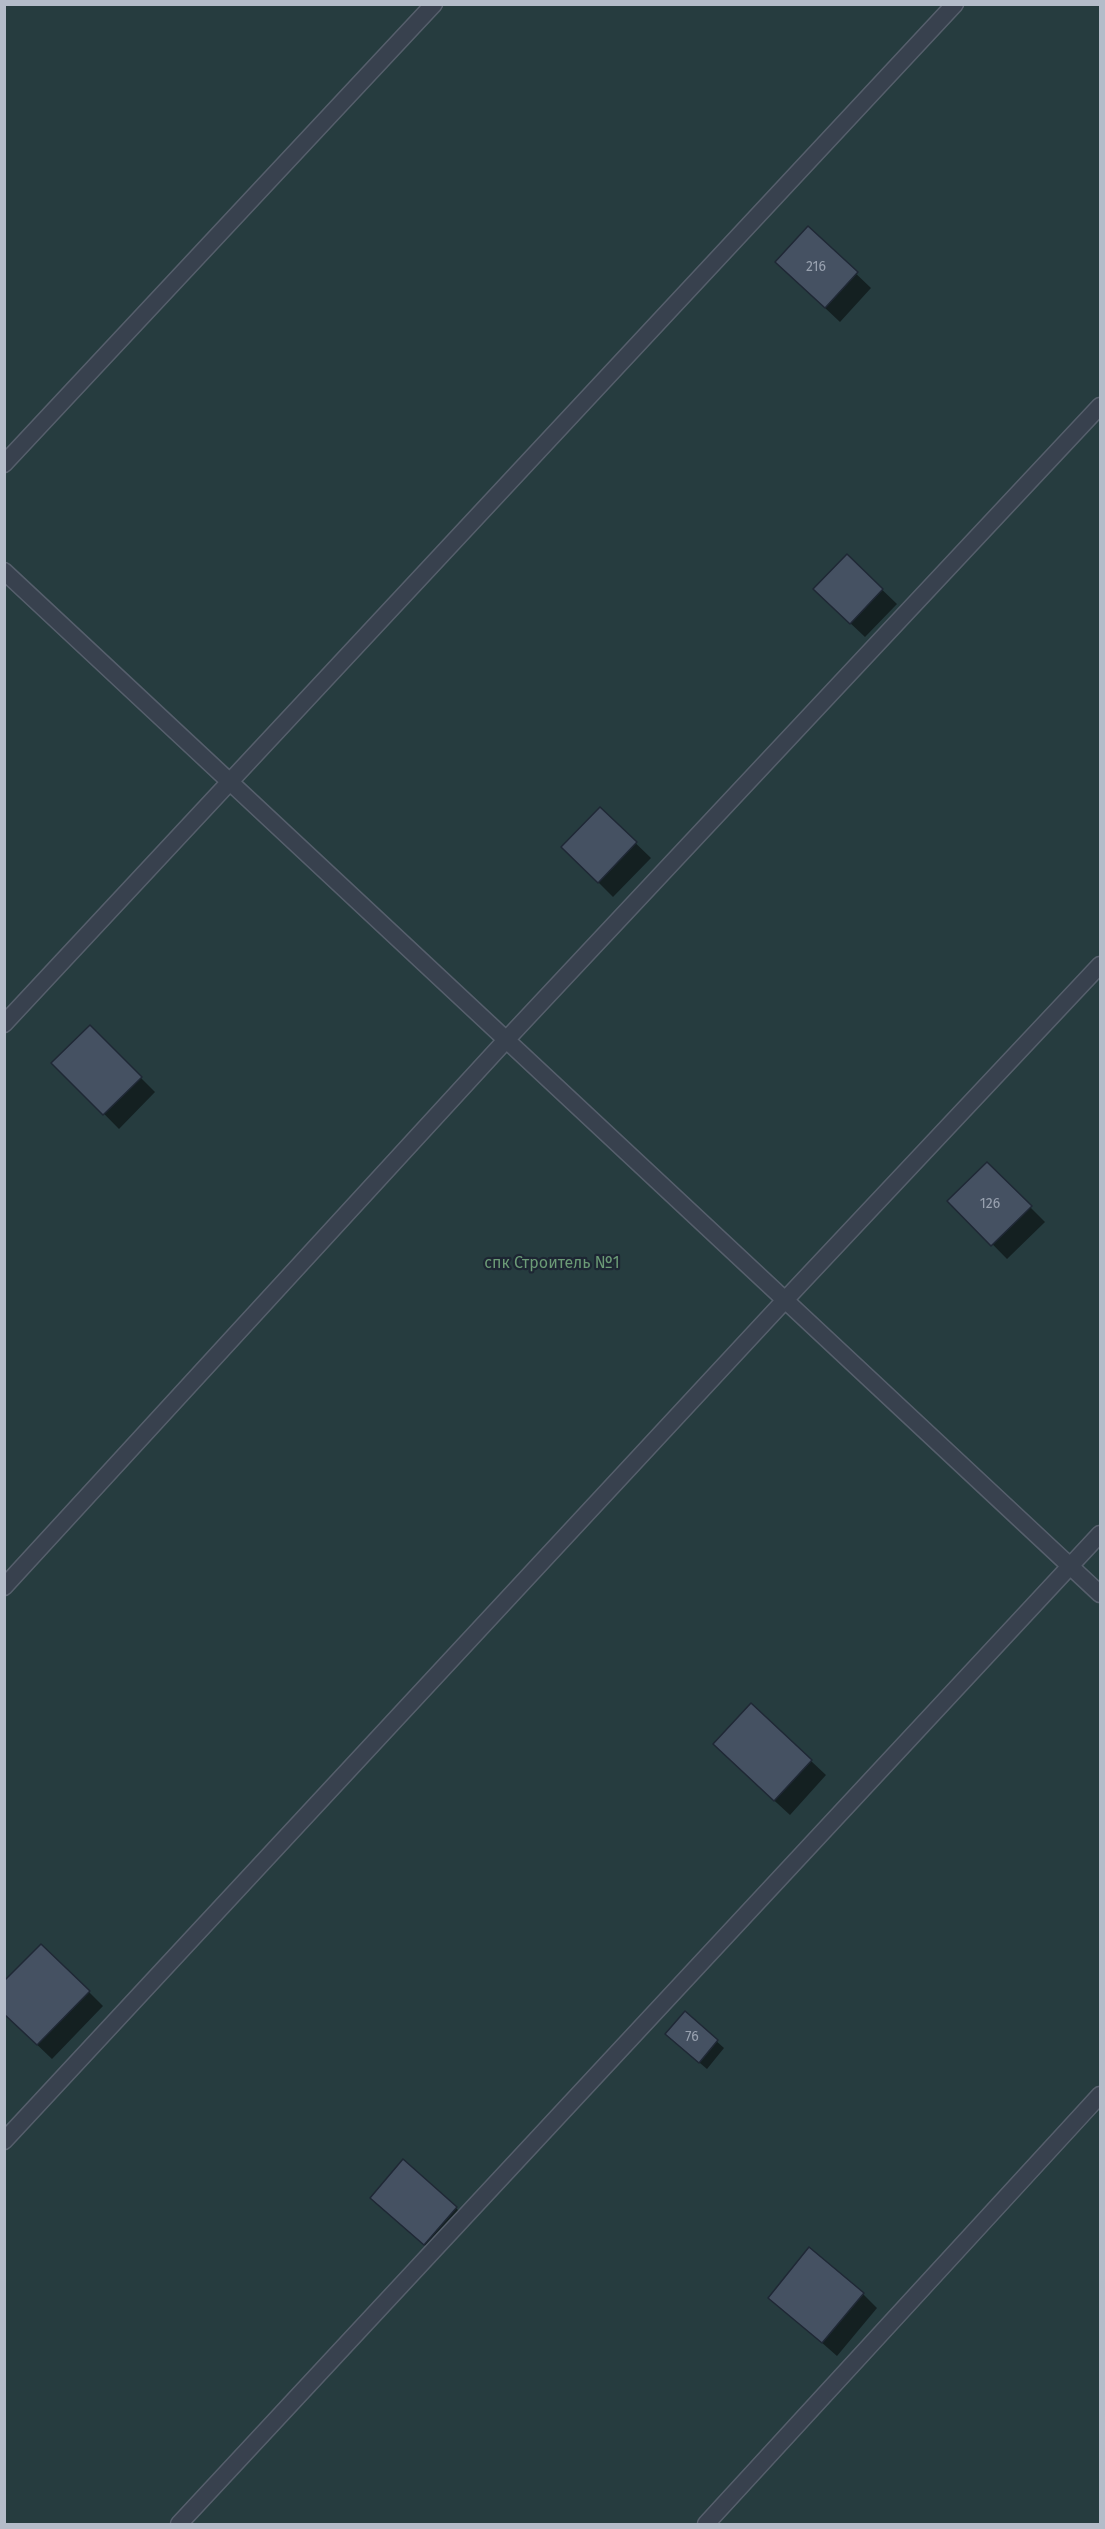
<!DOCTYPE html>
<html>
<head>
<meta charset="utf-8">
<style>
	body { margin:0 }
	#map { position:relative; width:1105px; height:2529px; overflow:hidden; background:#242f3e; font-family:"Fira Sans",sans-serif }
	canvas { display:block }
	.frame { position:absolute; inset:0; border:6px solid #b4bcc9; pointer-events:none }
</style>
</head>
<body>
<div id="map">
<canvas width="1105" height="2529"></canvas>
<div class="frame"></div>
</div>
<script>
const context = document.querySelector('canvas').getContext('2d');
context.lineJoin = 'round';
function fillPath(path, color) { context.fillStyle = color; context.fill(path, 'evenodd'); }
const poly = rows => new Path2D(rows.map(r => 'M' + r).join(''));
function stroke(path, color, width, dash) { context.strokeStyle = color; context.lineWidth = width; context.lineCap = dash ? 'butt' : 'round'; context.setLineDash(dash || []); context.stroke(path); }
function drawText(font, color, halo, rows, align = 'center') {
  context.font = font + ' "Fira Sans",sans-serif'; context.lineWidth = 4.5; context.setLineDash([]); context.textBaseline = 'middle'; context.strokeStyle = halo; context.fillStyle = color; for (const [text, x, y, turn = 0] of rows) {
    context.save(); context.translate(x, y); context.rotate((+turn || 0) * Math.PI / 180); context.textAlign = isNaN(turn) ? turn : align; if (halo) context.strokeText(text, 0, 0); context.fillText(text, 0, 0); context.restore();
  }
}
fillPath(poly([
	[5,5,1100,5,1100,2524,6,2524,5,2523]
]), '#263c3f');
fillPath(poly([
	[808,228,871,288,840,322,791,276],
	[847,556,897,604,865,637,830,604],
	[600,809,651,858,613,897,563,847],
	[90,1027,155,1092,119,1129,54,1063],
	[987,1164,1045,1222,1007,1259,950,1201],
	[751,1705,826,1775,790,1815,729,1759],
	[89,1992,103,2006,52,2059,4,2013],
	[685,2013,724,2048,707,2069,674,2041],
	[372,2198,456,2208,470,2222,439,2258],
	[863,2294,877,2308,837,2356,770,2297]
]), '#0007');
const building = poly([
	[808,226,858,272,825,308,775,262,808,226],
	[847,554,883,589,850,624,813,589,847,554],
	[600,807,637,842,598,883,561,847,600,807],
	[90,1025,142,1077,103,1115,51,1063,90,1025],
	[987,1162,1032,1206,991,1246,947,1201,987,1162],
	[751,1703,812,1760,774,1801,713,1744,751,1703],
	[41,1944,90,1991,37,2045,4,2014,4,1981,41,1944],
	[685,2011,718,2040,699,2063,665,2034,685,2011],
	[403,2159,457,2207,424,2245,370,2198,403,2159],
	[809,2247,864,2293,822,2343,768,2298,809,2247]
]);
fillPath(building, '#455162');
stroke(building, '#1f2835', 1.5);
const service = poly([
	[4,464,434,4],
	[4,571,1100,1594],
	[4,1024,955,4],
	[4,1587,507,1039,1100,406],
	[4,2141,786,1299,1100,965],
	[179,2524,1100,1534],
	[706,2524,1100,2095]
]);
stroke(service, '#565f6c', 19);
stroke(service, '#38414e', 16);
drawText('14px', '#98a1af', null, [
	["216",816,267],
	["126",990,1204],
	["76",692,2037]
]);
drawText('16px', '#6b9a76', '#1d2633', [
	["спк Строитель №1",552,1264]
]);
</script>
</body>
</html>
